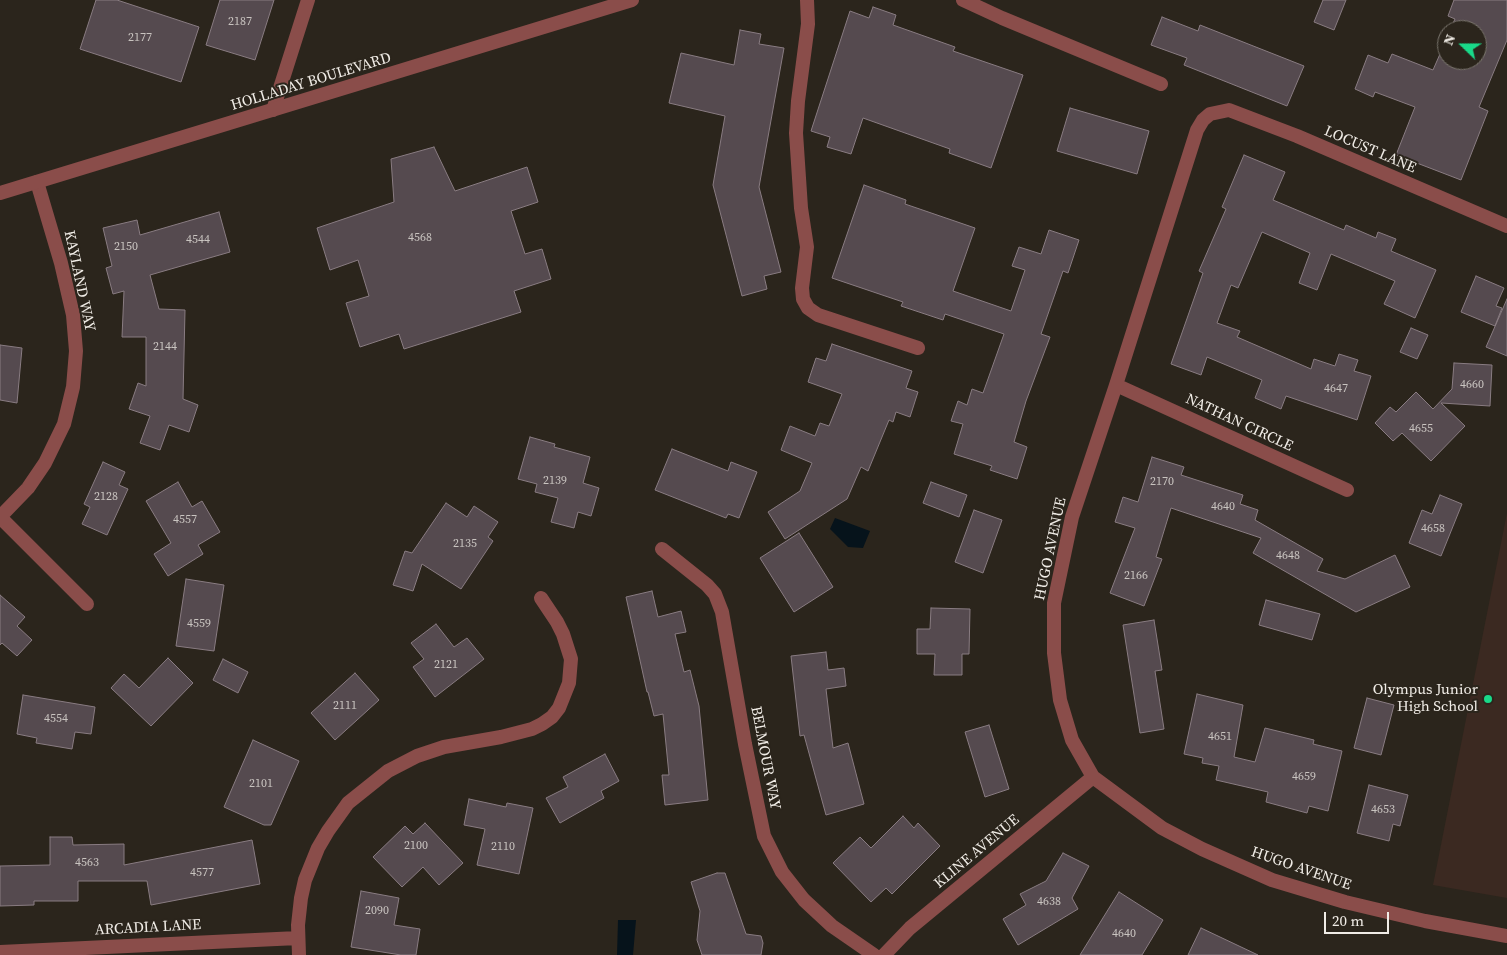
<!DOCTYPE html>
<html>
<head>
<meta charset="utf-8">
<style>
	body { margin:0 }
	#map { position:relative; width:1507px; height:955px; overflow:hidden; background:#2b251c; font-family:"Source Serif 4",serif }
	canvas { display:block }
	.north { position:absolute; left:1437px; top:20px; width:50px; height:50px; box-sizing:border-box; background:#2b251c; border:1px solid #7a756d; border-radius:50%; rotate:292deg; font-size:14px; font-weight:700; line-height:20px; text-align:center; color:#f0ece6 }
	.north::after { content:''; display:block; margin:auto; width:18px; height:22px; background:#19d989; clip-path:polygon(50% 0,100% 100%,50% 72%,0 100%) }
	.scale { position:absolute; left:1324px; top:912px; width:65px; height:22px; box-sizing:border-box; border:2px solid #f0ece6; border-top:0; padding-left:6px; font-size:15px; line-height:18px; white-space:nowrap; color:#f0ece6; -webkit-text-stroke:4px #2b251c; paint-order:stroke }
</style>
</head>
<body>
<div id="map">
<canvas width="1507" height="955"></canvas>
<div class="north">N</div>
<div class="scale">20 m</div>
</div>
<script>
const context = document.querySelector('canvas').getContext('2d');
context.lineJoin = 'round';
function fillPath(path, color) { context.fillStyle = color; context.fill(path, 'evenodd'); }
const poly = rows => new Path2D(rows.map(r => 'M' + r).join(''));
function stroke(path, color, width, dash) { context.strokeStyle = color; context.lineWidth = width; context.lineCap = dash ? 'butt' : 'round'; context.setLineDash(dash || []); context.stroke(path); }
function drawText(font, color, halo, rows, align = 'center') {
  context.font = font + ' "Source Serif 4",serif'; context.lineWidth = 4; context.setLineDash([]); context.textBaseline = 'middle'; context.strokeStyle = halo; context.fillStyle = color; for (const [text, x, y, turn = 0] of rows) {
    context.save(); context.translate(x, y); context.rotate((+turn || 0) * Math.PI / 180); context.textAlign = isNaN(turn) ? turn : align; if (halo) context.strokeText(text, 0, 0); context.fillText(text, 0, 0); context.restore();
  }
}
fillPath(poly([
	[1507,513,1507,898,1433,885]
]), '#3b2921');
fillPath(poly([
	[835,518,870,531,863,548,848,547,830,529],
	[618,920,636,920,633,955,617,955]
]), '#06131b');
const building = poly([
	[96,0,117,0,199,27,181,82,80,49,96,0],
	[220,0,274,0,255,60,206,45,220,0],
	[1323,0,1346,0,1334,30,1314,22,1323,0],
	[1454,0,1507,0,1507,40,1479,107,1488,111,1461,180,1396,155,1415,107,1375,92,1373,97,1355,89,1368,55,1388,63,1392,54,1433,70,1447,38,1447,60,1477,60,1477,30,1450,30,1455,19,1448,16,1454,0],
	[873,7,896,15,893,25,955,47,953,51,1023,75,991,168,949,153,950,149,863,118,851,154,827,147,830,137,811,131,850,11,869,18,873,7],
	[1162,17,1198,31,1200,25,1304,66,1287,106,1184,65,1187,58,1151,45,1162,17],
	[740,30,761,34,759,44,784,48,759,187,781,272,764,276,767,289,742,296,713,185,725,116,669,103,681,53,734,65,740,30],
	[1070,108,1149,131,1137,174,1057,151,1070,108],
	[434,147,455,191,527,167,538,202,511,211,525,254,542,249,551,279,514,291,521,312,404,349,399,334,360,347,346,303,369,296,358,260,330,270,317,228,394,202,391,159,434,147],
	[1244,155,1285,172,1273,200,1344,230,1346,225,1376,238,1378,232,1396,239,1391,251,1436,270,1415,318,1384,304,1395,281,1331,254,1317,290,1299,283,1310,253,1262,232,1238,288,1231,285,1217,323,1240,331,1237,337,1311,369,1314,359,1335,366,1339,354,1358,360,1354,371,1371,376,1357,420,1286,396,1281,409,1255,398,1262,380,1207,357,1201,375,1171,364,1203,273,1199,271,1226,209,1222,207,1244,155],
	[864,185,906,200,905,204,975,228,953,291,1011,311,1025,270,1012,266,1019,247,1041,254,1049,230,1079,240,1068,273,1063,271,1041,334,1050,337,1026,401,1014,442,1027,447,1017,479,990,470,992,466,954,454,963,424,951,421,958,401,967,405,972,389,983,393,1004,334,945,314,943,320,901,306,903,302,832,278,864,185],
	[219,212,230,252,150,275,159,309,185,310,183,399,198,405,189,432,169,425,160,450,140,443,150,416,129,409,138,383,146,386,146,337,122,337,124,291,113,294,106,268,112,266,103,228,137,220,140,235,219,212],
	[1476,276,1504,288,1496,306,1502,308,1495,326,1461,312,1476,276],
	[1507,299,1507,356,1486,347,1507,299],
	[1411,328,1428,335,1417,359,1400,352,1411,328],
	[832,344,912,371,906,388,918,392,910,417,896,412,893,422,889,420,868,471,861,467,847,499,785,539,768,512,800,491,812,463,781,450,790,426,815,436,820,423,829,426,842,394,808,382,816,358,826,361,832,344],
	[0,345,22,348,17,403,0,400,0,345],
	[1454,363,1492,365,1490,406,1441,403,1465,426,1431,461,1402,433,1393,441,1375,423,1390,407,1396,412,1416,392,1433,409,1452,389,1454,363],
	[530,437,555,444,554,447,590,457,583,483,599,488,591,516,578,512,574,528,551,522,558,498,535,492,537,484,518,479,530,437],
	[672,449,728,471,731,462,757,472,739,518,728,514,726,518,655,490,672,449],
	[1152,457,1184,467,1181,475,1243,495,1240,504,1258,510,1255,520,1323,559,1317,571,1345,579,1395,555,1410,587,1356,612,1253,553,1261,538,1171,508,1156,557,1162,559,1144,606,1110,593,1135,528,1115,522,1123,497,1138,502,1152,457],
	[103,462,125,472,119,485,128,489,107,535,82,524,90,507,84,504,103,462],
	[178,482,192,507,202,501,220,532,198,545,203,554,168,576,154,554,171,543,146,501,178,482],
	[931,482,967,495,959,517,923,503,931,482],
	[1440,495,1462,504,1441,556,1409,543,1422,510,1432,514,1440,495],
	[446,503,467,517,474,506,498,522,488,537,493,541,461,589,422,564,413,591,393,585,405,551,412,553,446,503],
	[974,510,1002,520,983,573,955,562,974,510],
	[799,533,833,587,794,612,760,558,799,533],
	[186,579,224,585,214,651,176,646,186,579],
	[652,591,658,617,681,611,686,632,675,634,684,672,690,670,699,706,708,800,665,805,662,775,669,775,663,714,654,716,648,692,647,692,626,597,652,591],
	[0,595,25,617,17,626,32,640,17,656,2,643,0,645,0,595],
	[1266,600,1320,614,1312,640,1259,625,1266,600],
	[931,608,970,609,969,654,962,654,962,675,934,675,935,654,917,654,917,629,930,629,931,608],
	[1154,620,1162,670,1155,671,1164,729,1140,733,1123,625,1154,620],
	[436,624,454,647,467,638,484,659,435,697,413,667,424,659,411,643,436,624],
	[826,652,828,670,844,668,846,686,826,689,833,748,848,743,864,804,826,815,804,735,800,736,791,656,826,652],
	[168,658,193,683,151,726,111,688,124,674,139,688,168,658],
	[223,659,248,672,238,693,213,680,223,659],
	[355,673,379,700,335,740,311,713,355,673],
	[1197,694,1243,705,1234,757,1255,762,1265,728,1314,740,1313,744,1342,751,1328,811,1309,806,1307,813,1266,802,1268,792,1216,780,1219,766,1202,763,1203,758,1184,754,1197,694],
	[23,695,95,707,91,734,75,732,72,749,36,743,37,738,17,734,23,695],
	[1367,698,1394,705,1381,755,1354,748,1367,698],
	[989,725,1009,789,985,797,965,732,989,725],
	[253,740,299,761,271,825,264,825,224,807,253,740],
	[605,754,619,781,601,791,604,798,560,823,546,798,568,787,563,777,605,754],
	[1369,785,1408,795,1400,826,1393,824,1389,841,1357,833,1369,785],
	[469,799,506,807,507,803,533,808,519,874,477,865,485,829,464,825,469,799],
	[903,816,914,828,918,823,940,846,892,894,886,888,871,902,833,863,860,837,871,848,903,816],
	[425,823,463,863,439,885,423,867,402,887,373,857,405,826,413,834,425,823],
	[50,837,72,837,73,845,124,844,124,865,252,840,260,884,151,905,147,881,78,881,78,901,34,901,34,905,0,906,0,866,50,865,50,837],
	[1063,853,1089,866,1072,898,1078,909,1018,945,1003,919,1026,905,1020,894,1046,881,1063,853],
	[717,873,725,873,746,934,761,936,763,943,761,955,702,955,697,940,700,911,691,882,717,873],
	[361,891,399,898,394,925,420,929,416,955,401,955,351,947,361,891],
	[1119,892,1163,920,1142,955,1080,955,1119,892],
	[1201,928,1258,955,1188,955,1201,928]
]);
fillPath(building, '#554a4f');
stroke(building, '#897c82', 1);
stroke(poly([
	[807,0,808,24,798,101,796,133,801,208,807,247,802,288,803,299,808,308,818,315,918,348],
	[963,0,1002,18,1161,84],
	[273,110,308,0],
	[1507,226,1297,136,1229,110,1210,114,1203,120,1197,130,1116,385,1072,517,1054,603,1054,653,1060,700,1072,740,1093,777,1162,828,1202,849,1272,880,1345,902,1425,921,1507,936],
	[1116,385,1347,490],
	[0,517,28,488,45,463,64,424,73,387,76,351,73,315,61,263,37,182],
	[0,517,87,604],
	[662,549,707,585,715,594,722,612,745,744,764,836,782,872,804,900,832,926,874,955],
	[0,952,298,938],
	[299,955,298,925,301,898,305,880,318,848,328,831,348,803,388,771,417,756,444,747,501,737,532,729,542,724,552,717,559,708,569,683,571,659,563,634,557,622,541,598],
	[884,955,910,928,1093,777]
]), '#8a4d4a', 14);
stroke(poly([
	[0,193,632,0]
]), '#8a4d4a', 14);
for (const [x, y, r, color] of [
	[1488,699,5,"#19d989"]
]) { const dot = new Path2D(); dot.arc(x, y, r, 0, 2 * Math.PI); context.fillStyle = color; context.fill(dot); stroke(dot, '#2b251c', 2); }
drawText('12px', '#c9c4c0', null, [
	["2187",240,22],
	["2177",140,38],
	["4568",420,238],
	["4544",198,240],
	["2150",126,247],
	["2144",165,347],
	["4660",1472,385],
	["4647",1336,389],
	["4655",1421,429],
	["2139",555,481],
	["2170",1162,482],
	["2128",106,497],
	["4640",1223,507],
	["4557",185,520],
	["4658",1433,529],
	["2135",465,544],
	["4648",1288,556],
	["2166",1136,576],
	["4559",199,624],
	["2121",446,665],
	["2111",345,706],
	["4554",56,719],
	["4651",1220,737],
	["4659",1304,777],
	["2101",261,784],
	["4653",1383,810],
	["2100",416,846],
	["2110",503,847],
	["4563",87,863],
	["4577",202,873],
	["4638",1049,902],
	["2090",377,911],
	["4640",1124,934]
]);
drawText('15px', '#f0ece6', '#2b251c', [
	["HOLLADAY BOULEVARD",311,82,-17],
	["LOCUST LANE",1370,150,23],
	["KAYLAND WAY",79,281,78],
	["NATHAN CIRCLE",1239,423,25],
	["HUGO AVENUE",1051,549,-78],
	["BELMOUR WAY",765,758,79],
	["KLINE AVENUE",977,852,-40],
	["HUGO AVENUE",1301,869,19],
	["ARCADIA LANE",148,928,-3]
]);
drawText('15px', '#f0ece6', '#2b251c', [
	["Olympus Junior",1478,690],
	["High School",1478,707]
], 'right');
</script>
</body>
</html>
